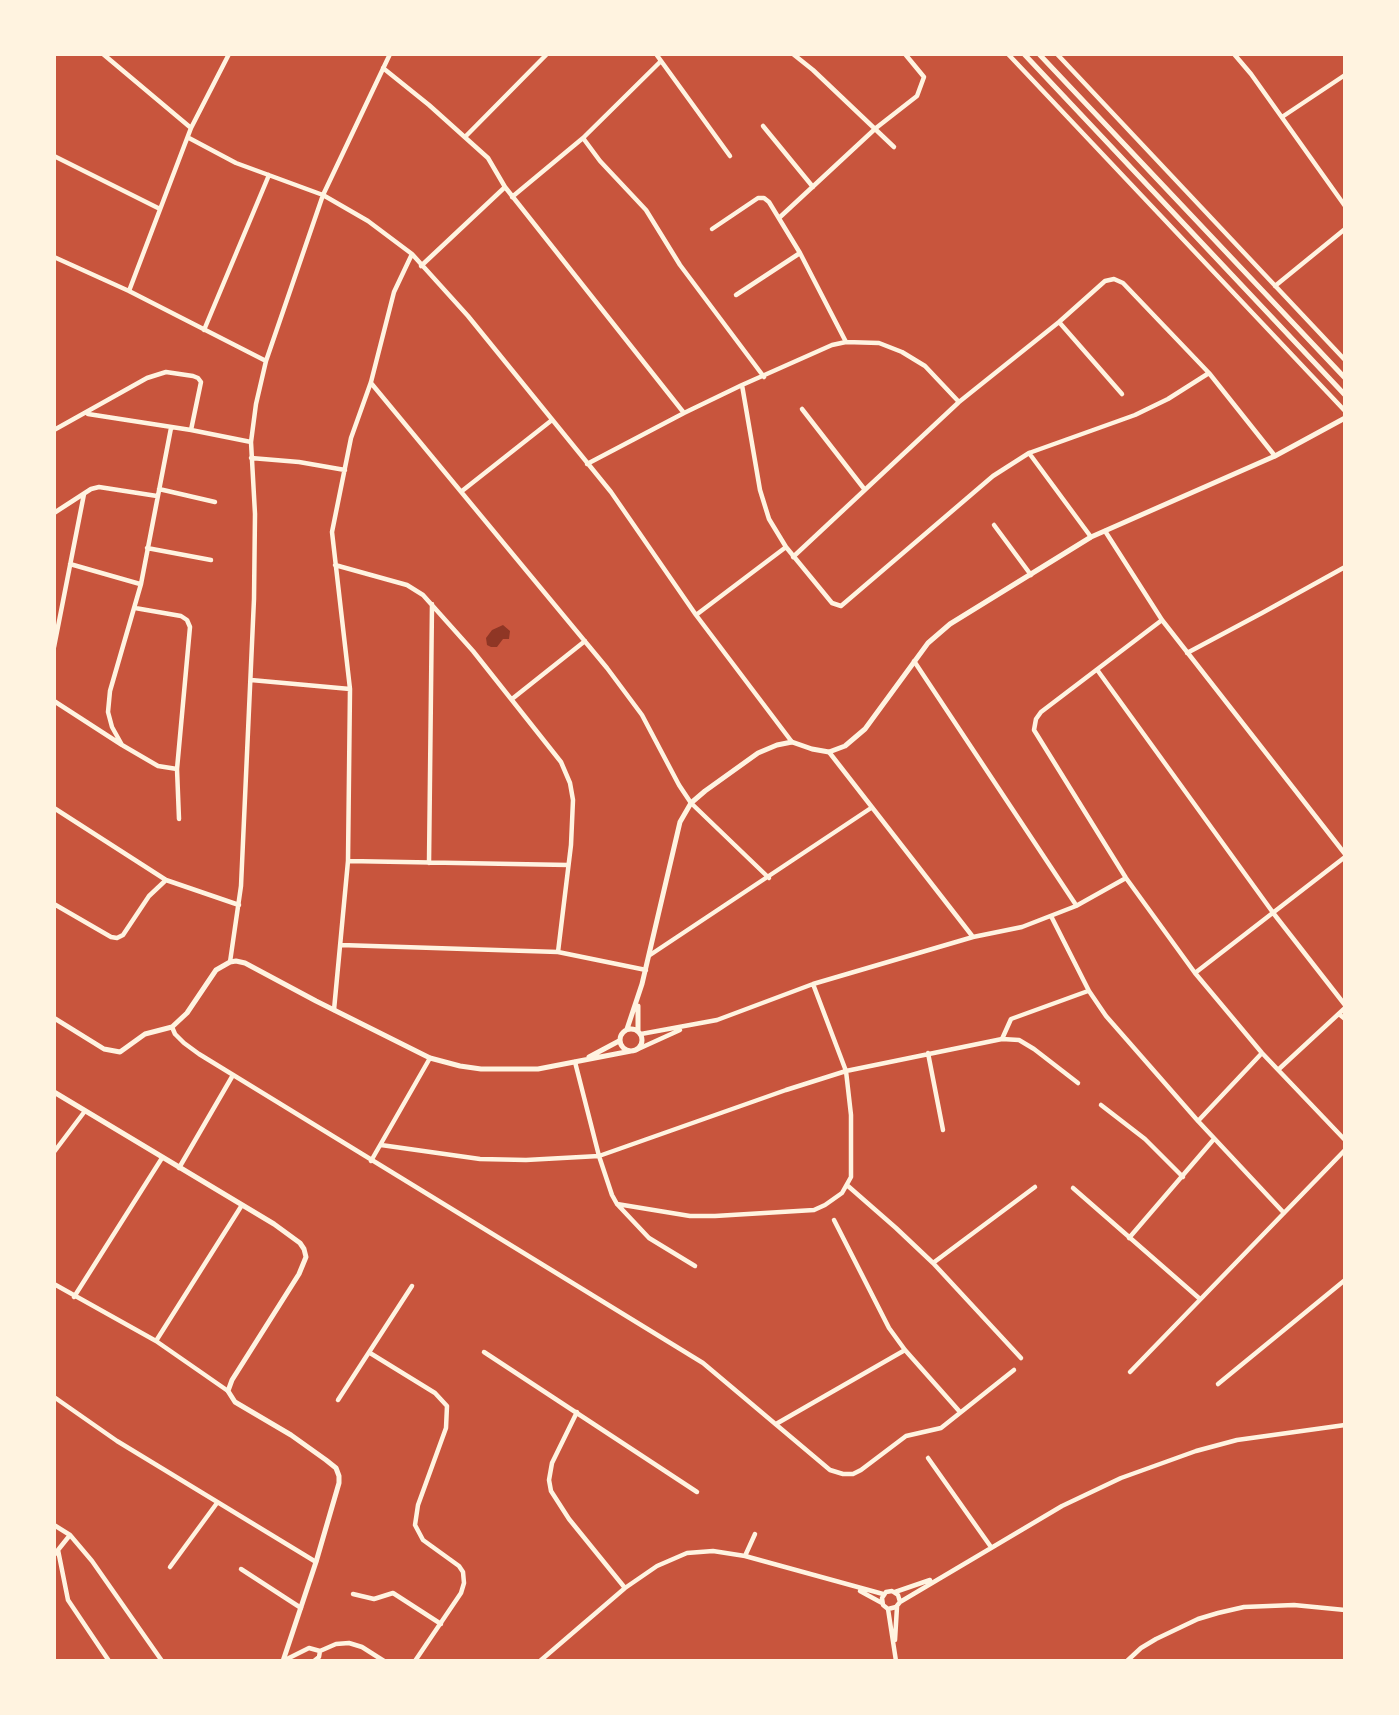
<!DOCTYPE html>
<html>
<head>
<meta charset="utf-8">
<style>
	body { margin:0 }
	#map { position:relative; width:1399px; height:1715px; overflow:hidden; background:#c8553d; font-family:Raleway,sans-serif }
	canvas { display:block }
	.frame { position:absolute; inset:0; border:56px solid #fff3e0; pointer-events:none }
</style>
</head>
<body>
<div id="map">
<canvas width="1399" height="1715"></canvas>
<div class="frame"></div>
</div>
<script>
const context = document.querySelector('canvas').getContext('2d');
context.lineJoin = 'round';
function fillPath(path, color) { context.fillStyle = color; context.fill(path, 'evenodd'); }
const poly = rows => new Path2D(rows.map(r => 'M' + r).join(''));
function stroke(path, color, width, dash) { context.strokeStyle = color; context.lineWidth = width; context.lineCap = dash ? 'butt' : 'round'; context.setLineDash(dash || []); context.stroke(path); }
fillPath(poly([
	[503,625,510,631,509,639,503,639,497,647,491,647,487,645,486,638,492,630]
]), '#8f3625');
stroke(poly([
	[103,54,191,128],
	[656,54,730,156],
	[793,54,813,70,894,147],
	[1008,54,1345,411],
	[1057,54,1345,360],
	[1234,54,1251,74,1345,206],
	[383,68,429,105,488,158,505,187,684,413],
	[1282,117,1345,75],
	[763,126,813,187],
	[465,137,547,54],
	[189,138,236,163,323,195,368,221,412,254,468,316,611,492,696,615,792,742],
	[583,138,600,161,646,210,680,265,764,377],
	[54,156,160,209],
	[512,197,583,138,661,61],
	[779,218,876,128,917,96,924,77,905,54],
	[712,229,758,198,764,198,769,202,800,253,846,342],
	[54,257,129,291,266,361,256,404,251,442,255,514,254,599,241,886,230,962],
	[421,266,504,188],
	[1275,286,1345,229],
	[129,291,191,128,229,54],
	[736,295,800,253],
	[1059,322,1122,394],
	[204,330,269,175],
	[266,361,323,195,390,54],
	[371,383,607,668,642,715,679,785,691,803,769,878],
	[742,385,760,490,769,519,786,547,832,603,841,606,993,476,1029,453,1135,415,1168,399,1209,373],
	[802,409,865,490],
	[88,414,191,430,251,442],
	[54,430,147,378,166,372,193,376,198,378,201,382,191,430],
	[1029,453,1091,537],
	[251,458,299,462,345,470],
	[587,464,684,413,742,385,832,345,846,342,879,343,902,352,925,366,959,402],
	[159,489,215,502],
	[462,491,552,420],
	[54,513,91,489,99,487,157,496],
	[994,525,1031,575],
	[1105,531,1162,620,1345,854],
	[147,548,211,560],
	[793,557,959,402,1059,322,1105,281,1114,279,1123,283,1209,373,1275,456],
	[70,564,140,584],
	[335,565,407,585,423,595,473,651,561,762,570,783,573,800,571,845,558,952],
	[135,608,181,616,187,620,190,627,177,769,179,819],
	[696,615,786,547],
	[1162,620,1041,712,1036,719,1034,730,1126,878,1195,973,1262,1053,1345,1140],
	[54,647,84,494],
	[1187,653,1262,613,1345,567],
	[914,661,1076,905],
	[1098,671,1274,914,1345,1005],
	[251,680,350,689],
	[512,699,585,641],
	[54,701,122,745,158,766,177,769],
	[122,745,112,727,108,712,110,691,141,584,171,428],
	[829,752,973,937],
	[54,808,166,880,239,905],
	[348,861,568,865],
	[429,863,432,604],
	[54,904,111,937,117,938,123,935,149,896,166,880],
	[1051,916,1089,991,1106,1016,1198,1121,1284,1213],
	[341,945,558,952,646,970],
	[650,955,871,808],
	[1195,973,1345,857],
	[334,1010,348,861,350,689,332,532,351,438,371,382,394,292,412,254],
	[1339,1014,1345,1019],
	[172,1027,175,1034,184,1043,199,1054,703,1363,830,1470,843,1474,853,1474,861,1470,906,1436,941,1428,1014,1370],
	[641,1034,717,1020,813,984,973,937,1022,927,1076,906,1126,878],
	[1002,1039,1011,1019,1088,991],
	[636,1050,680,1030],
	[928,1053,943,1130],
	[575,1062,599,1156,612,1195,617,1204,649,1238,695,1266],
	[1279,1069,1345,1008],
	[1101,1105,1145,1139,1183,1177],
	[1198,1121,1262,1053],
	[381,1145,480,1159,526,1160,599,1156,786,1090,846,1071,1002,1039,1019,1040,1034,1049,1078,1083],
	[54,1152,85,1111],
	[371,1161,430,1058],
	[179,1168,233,1075],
	[848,1186,896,1228,933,1263,1021,1358],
	[1073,1188,1200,1299],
	[617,1204,690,1216,715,1216,814,1210,825,1205,842,1193,851,1177,851,1115,846,1071,813,984],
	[834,1220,889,1328,905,1350,960,1412],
	[1129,1238,1214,1139],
	[933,1263,1035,1187],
	[54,1284,156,1341,228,1391],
	[74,1297,162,1158],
	[156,1341,242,1205],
	[484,1352,697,1492],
	[370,1353,435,1393,447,1406,446,1428,418,1505,415,1525,423,1540,459,1566,463,1572,464,1583,461,1593,415,1661],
	[1130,1372,1345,1150],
	[1218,1384,1345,1280],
	[54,1397,117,1441,316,1562],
	[338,1400,412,1286],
	[577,1412,552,1463,549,1480,551,1491,569,1519,625,1588],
	[776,1424,905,1350],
	[928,1458,991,1547],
	[54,1525,70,1535,92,1561,162,1661],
	[58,1550,68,1600,109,1661],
	[54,1555,70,1535],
	[745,1556,755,1534],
	[170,1567,217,1503],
	[241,1569,301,1608],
	[860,1591,882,1603],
	[895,1592,930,1580],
	[353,1594,374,1599,393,1593,441,1624],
	[900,1602,1062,1506,1121,1478,1196,1451,1237,1440,1345,1425],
	[888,1609,896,1607,900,1602,898,1595,892,1591,886,1592,882,1598,883,1605,888,1609,896,1661],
	[895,1640,897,1607],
	[283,1661,309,1648,320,1651],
	[314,1661,319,1657,320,1651,336,1644,349,1643,362,1647,384,1661],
	[540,1661,625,1588,657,1566,687,1553,713,1551,745,1556,883,1594],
	[1127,1661,1141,1648,1156,1639,1198,1619,1218,1613,1244,1607,1294,1605,1345,1610]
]), '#fff3e0', 4.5);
stroke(poly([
	[1024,54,1345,395],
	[1039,54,1345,378],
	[54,1018,104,1049,120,1052,145,1034,172,1027,187,1013,216,970,230,962,236,961,245,963,316,1001,430,1058,460,1066,481,1069,538,1069,631,1051],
	'620 1040a11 11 0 1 1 22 0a11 11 0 1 1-22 0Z',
	[627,1029,642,984,680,822,691,803,705,791,758,753,777,745,792,742,812,749,829,752,845,746,865,729,928,643,950,624,1091,537,1275,456,1345,418],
	[638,1031,638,1006],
	[589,1057,619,1041],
	[54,1092,274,1224,300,1243,304,1249,306,1257,299,1274,232,1380,228,1391,235,1402,291,1435,326,1460,336,1468,339,1476,339,1483,316,1562,283,1661]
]), '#fff3e0', 5);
</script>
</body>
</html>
